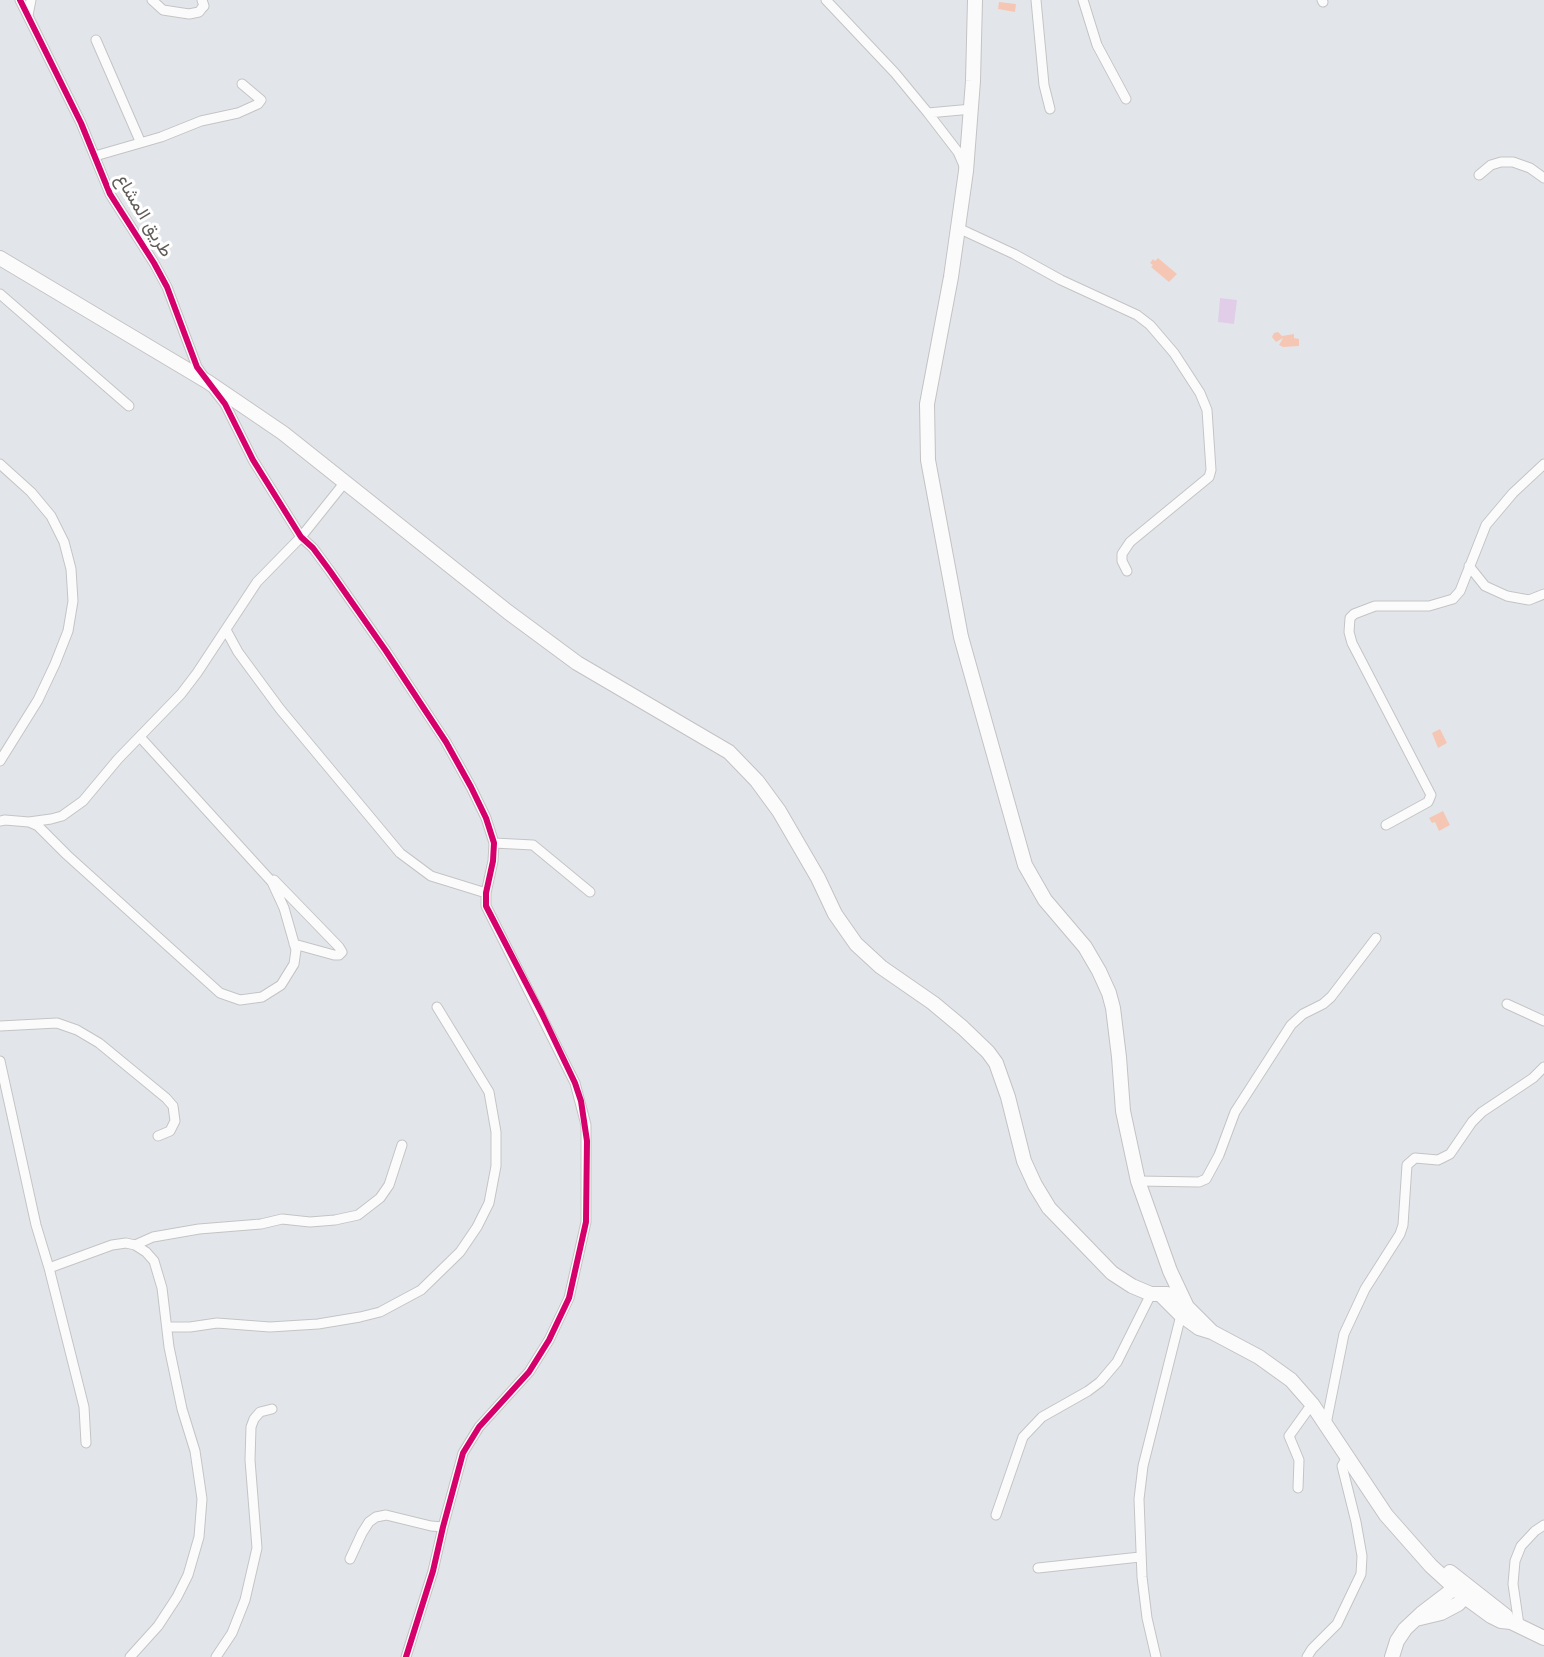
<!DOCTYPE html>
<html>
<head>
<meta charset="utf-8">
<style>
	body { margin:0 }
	canvas { display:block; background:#e2e6ea }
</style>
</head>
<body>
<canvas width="1544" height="1657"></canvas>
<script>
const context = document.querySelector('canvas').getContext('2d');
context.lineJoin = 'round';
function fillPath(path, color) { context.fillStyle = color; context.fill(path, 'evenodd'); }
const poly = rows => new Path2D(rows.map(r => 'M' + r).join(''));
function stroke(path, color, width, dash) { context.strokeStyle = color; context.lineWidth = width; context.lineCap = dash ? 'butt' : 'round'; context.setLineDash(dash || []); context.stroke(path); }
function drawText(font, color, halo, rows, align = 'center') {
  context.font = font + ' Jost,Vazirmatn,sans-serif'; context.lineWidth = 6; context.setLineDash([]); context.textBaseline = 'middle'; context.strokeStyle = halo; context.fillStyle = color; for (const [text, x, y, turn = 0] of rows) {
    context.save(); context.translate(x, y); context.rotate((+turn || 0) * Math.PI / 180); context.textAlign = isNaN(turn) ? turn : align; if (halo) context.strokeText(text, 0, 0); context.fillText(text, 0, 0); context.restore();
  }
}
fillPath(poly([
	[1220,298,1237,300,1234,324,1218,322]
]), '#e1cde8');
fillPath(poly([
	[999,2,1016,4,1015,12,998,9],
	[1158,258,1177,274,1169,282,1151,267,1153,265,1150,263,1153,259,1155,261],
	[1278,332,1282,336,1294,334,1294,338,1299,339,1299,346,1283,347,1279,345,1283,338,1276,342,1272,337,1274,333],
	[1440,729,1447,743,1438,748,1432,733],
	[1443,811,1450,825,1439,831,1435,822,1432,823,1429,818]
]), '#f6c6b4');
const street = poly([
	[20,0,81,123,110,194,154,263,167,287,197,367,204,377],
	[152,0,163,10,189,14,199,12,202,8,204,6,202,0],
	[826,0,895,73,928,113,958,152,965,168],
	[1036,0,1044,85,1050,109],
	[1083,0,1097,45,1126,99],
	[1322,0,1323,2],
	[28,15,31,0],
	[96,40,140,141],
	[928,113,972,109],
	[95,156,161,137,201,121,238,113,258,104,261,100,242,84],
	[1479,175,1491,165,1501,162,1513,162,1530,168,1544,178],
	[958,228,1014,254,1061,280,1137,315,1150,325,1174,353,1200,393,1207,410,1211,470,1209,477,1130,542,1122,554,1122,561,1127,571],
	[0,294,129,406],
	[214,390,225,404,253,460,301,537,313,548,330,571,386,651,446,742,471,787,486,818,494,843,493,861,486,893,486,906,575,1083,586,1125,586,1222,569,1298,549,1340,529,1372,479,1427,463,1453,443,1527,433,1571,406,1657],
	[0,464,31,492,51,516,64,542,71,569,73,601,68,631,55,664,38,700,0,761],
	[1469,566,1485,586,1507,596,1529,600,1544,594],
	[226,630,238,652,280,709,400,853,431,876,486,893],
	[0,821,5,820,29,822,51,819,62,816,83,801,118,759,181,694,197,673,257,582,301,537,345,482],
	[29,822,38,826,67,855,220,993,240,1000,262,997,281,985,294,964,296,950,284,908,272,882,140,737],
	[1386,825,1428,802,1431,795,1352,643,1349,632,1350,618,1354,614,1375,606,1429,606,1453,599,1460,591,1486,525,1513,493,1544,464],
	[494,843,533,845,590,892],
	[274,880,339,947,342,952,339,955,334,955,294,944],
	[1507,1004,1544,1021],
	[0,1026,57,1023,77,1030,99,1043,166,1098,173,1106,175,1121,170,1131,158,1136],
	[0,1061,36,1225,49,1268,84,1407,86,1443],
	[1138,1181,1199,1182,1206,1179,1219,1155,1235,1112,1291,1025,1303,1014,1323,1004,1331,997,1376,938],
	[135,1245,153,1237,199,1229,261,1224,282,1219,310,1222,335,1220,358,1215,380,1198,389,1185,402,1145],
	[49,1268,112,1245,126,1243,135,1245,146,1252,154,1261,162,1288,169,1347,182,1409,195,1451,202,1499,199,1537,188,1575,177,1597,158,1626,130,1657],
	[168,1327,190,1327,217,1323,270,1327,318,1324,360,1317,380,1312,421,1290,460,1252,477,1227,489,1203,496,1166,496,1132,489,1092,437,1007],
	[1326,1424,1344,1334,1365,1289,1400,1234,1403,1225,1407,1165,1415,1158,1438,1160,1450,1154,1472,1122,1482,1112,1533,1078,1544,1067],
	[1298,1488,1299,1460,1289,1436,1312,1404],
	[996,1515,1023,1437,1042,1417,1088,1391,1100,1382,1117,1362,1151,1294],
	[350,1559,362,1533,369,1522,376,1517,386,1515,431,1526,443,1527],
	[1038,1568,1140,1557],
	[1519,1625,1513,1584,1515,1561,1521,1546,1535,1531,1544,1525],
	[216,1657,232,1633,245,1600,257,1548,250,1460,251,1427,254,1419,260,1412,272,1409],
	[1156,1657,1147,1618,1142,1577,1139,1499,1143,1466,1181,1315],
	[1307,1657,1312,1649,1337,1624,1361,1574,1362,1556,1356,1522,1342,1466,1347,1457]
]);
const secondary = poly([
	[975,0,973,81,966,171,951,277,927,404,928,460,961,637,1025,865,1045,900,1085,947,1099,971,1109,993,1113,1008,1119,1057,1123,1111,1138,1181,1170,1271,1187,1307,1186,1319],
	[0,258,208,382,283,433,508,612,577,663,729,752,757,781,779,811,818,878,835,914,856,944,881,967,933,1003,963,1028,988,1052,996,1063,1008,1097,1024,1161,1035,1185,1049,1208,1112,1273,1132,1286,1151,1294,1167,1294,1173,1296,1187,1307,1212,1332],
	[1162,1296,1181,1315,1199,1328,1212,1332,1259,1357,1291,1380,1312,1404,1386,1515,1431,1566,1465,1597,1491,1616,1501,1621,1511,1622,1544,1638],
	[1450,1572,1506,1616],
	[1416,1619,1441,1613,1458,1604,1469,1592],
	[1392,1657,1397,1641,1405,1629,1422,1613,1460,1584]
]);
stroke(street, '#c4c4c4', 11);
stroke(secondary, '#c4c2c3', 16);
stroke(street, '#fbfbfc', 9);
stroke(secondary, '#fbfbfc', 14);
stroke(poly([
	[20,0,81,123,110,194,154,263,167,287,197,367,225,404,253,460,301,537,313,548,330,571,386,651,446,742,471,787,486,818,494,843,493,861,486,893,486,906,542,1014,575,1083,581,1101,587,1141,586,1222,569,1298,549,1340,529,1372,479,1427,463,1453,443,1527,433,1571,406,1657]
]), '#d6006c', 6);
drawText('18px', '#625c58', '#fff', [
	["طريق المشاع",143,216,59]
]);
</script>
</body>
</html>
